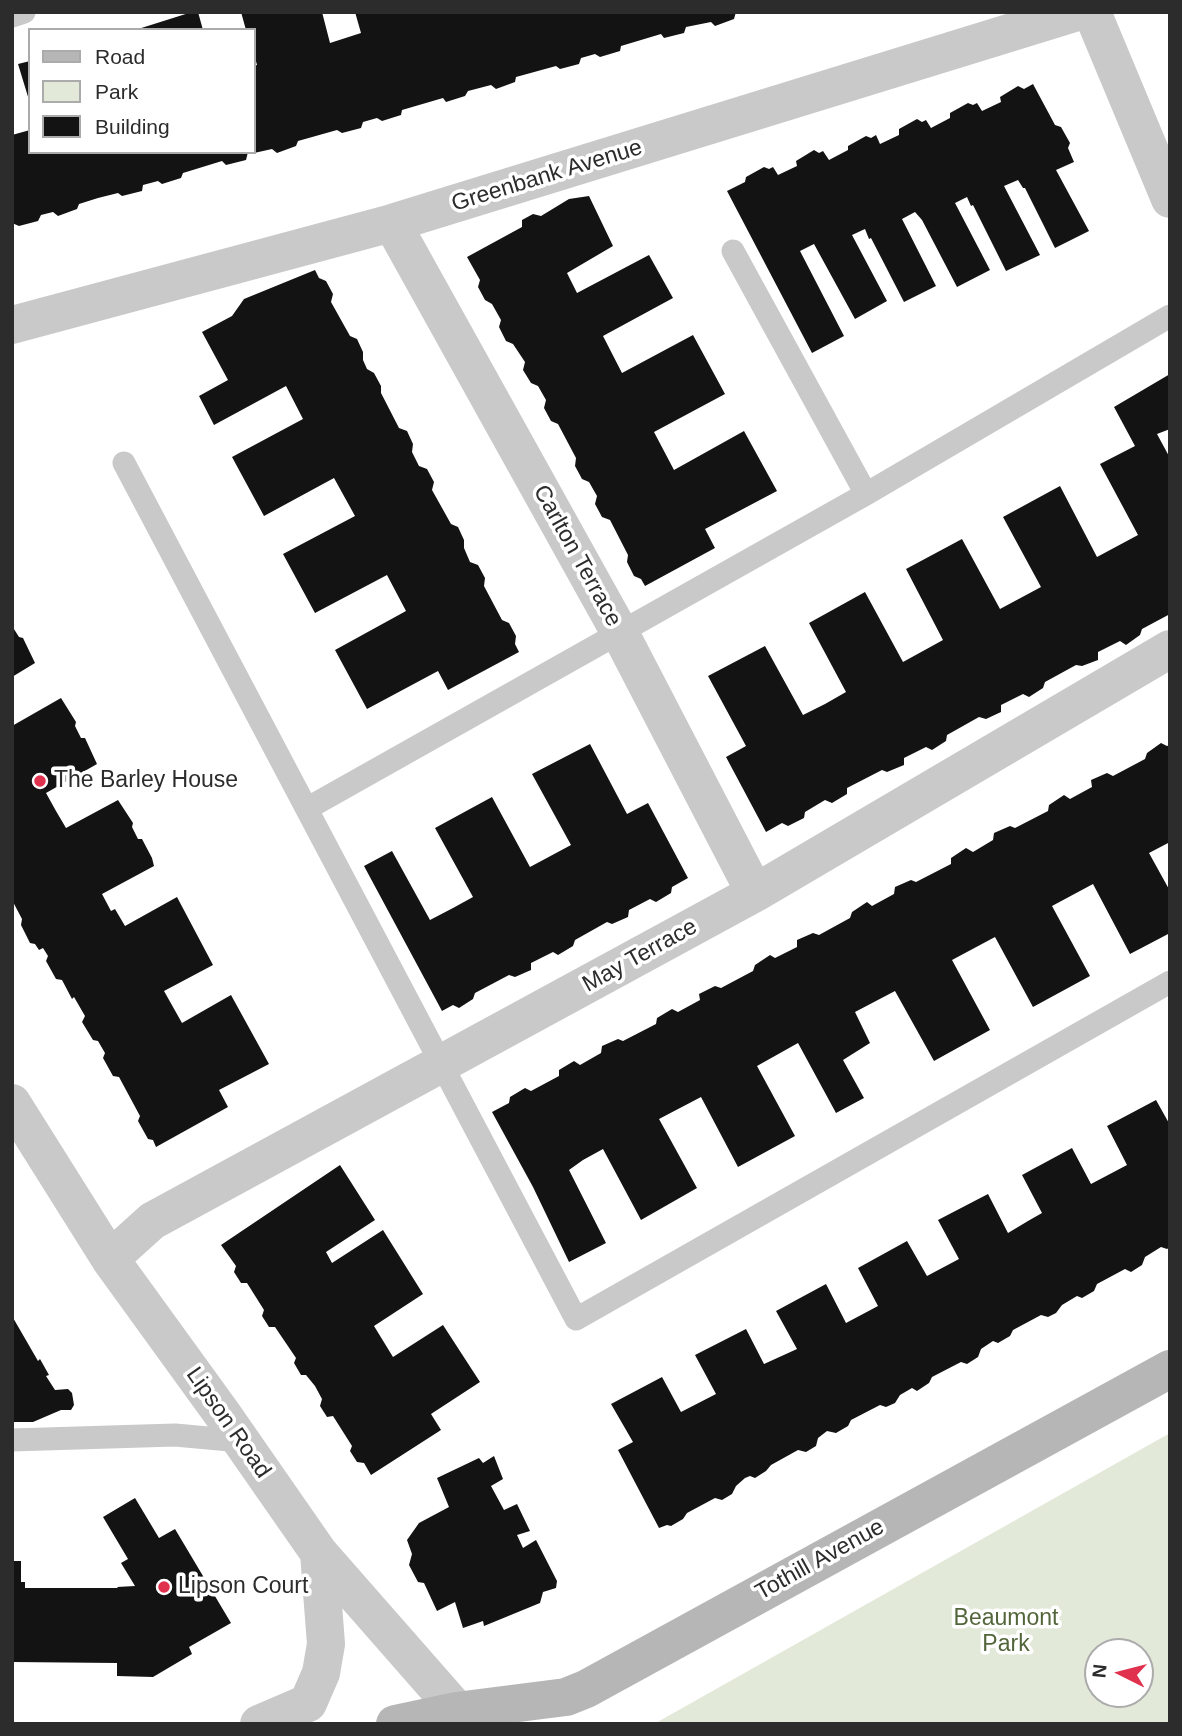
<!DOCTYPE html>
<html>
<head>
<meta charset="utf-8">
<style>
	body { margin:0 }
	#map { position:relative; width:1182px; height:1736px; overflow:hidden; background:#fff; font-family:Helvetica,sans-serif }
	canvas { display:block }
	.frame { position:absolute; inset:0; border:14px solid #2c2c2c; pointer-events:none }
	.legend { position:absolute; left:28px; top:28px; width:228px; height:126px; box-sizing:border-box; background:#fff; border:2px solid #ababab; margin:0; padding:9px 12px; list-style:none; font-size:21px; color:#2c2c2c }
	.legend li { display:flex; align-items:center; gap:14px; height:35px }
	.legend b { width:35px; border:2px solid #ababab }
	.north { position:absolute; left:1084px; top:1638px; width:70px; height:70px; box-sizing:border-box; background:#fff; border:2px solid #ababab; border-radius:50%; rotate:276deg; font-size:19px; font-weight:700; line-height:28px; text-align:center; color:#2c2c2c }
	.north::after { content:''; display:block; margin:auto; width:24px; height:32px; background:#e0314e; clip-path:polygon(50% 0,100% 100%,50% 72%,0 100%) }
</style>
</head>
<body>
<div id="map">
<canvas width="1182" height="1736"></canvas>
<div class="frame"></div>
<ul class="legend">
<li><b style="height:9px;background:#b6b6b6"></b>Road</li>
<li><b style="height:19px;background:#e3e9d9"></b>Park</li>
<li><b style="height:19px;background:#131313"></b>Building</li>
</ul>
<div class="north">N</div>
</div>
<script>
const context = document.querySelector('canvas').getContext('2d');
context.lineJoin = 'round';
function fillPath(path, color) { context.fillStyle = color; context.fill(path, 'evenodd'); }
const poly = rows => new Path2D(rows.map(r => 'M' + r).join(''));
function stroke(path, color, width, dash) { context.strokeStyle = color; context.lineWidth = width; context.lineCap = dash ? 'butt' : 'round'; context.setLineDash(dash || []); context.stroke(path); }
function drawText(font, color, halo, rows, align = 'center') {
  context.font = font + ' Helvetica,sans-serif'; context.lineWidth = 7; context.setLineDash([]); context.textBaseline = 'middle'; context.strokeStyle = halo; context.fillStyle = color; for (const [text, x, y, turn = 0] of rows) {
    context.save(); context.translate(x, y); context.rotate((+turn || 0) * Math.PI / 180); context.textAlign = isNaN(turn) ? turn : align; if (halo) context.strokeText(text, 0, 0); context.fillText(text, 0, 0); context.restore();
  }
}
fillPath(poly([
	[1170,1433,1170,1724,654,1724],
	[1098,1652,1140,1652,1140,1694,1098,1694]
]), '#e3e9d9');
fillPath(poly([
	[192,12,198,12,203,30,135,30],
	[241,12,322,12,330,43,361,33,355,12,736,12,734,19,715,26,711,22,686,27,684,33,664,38,661,34,621,46,620,51,600,57,595,54,581,58,579,64,560,69,556,66,516,77,515,82,496,89,491,85,468,91,465,96,446,102,443,98,402,110,401,115,382,121,377,118,363,122,361,128,342,133,337,130,298,141,296,146,277,153,272,149,254,153,254,66,257,65,254,54,254,30,246,30],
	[30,61,30,100,29,100,18,64],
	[1033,84,1055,125,1061,127,1070,143,1068,148,1074,162,1056,170,1089,231,1055,248,1025,188,1023,188,1018,180,1004,186,1040,255,1006,271,973,205,971,206,967,197,955,203,990,270,957,287,922,220,915,212,902,219,936,286,904,302,871,238,869,239,865,229,852,235,887,301,855,319,814,244,800,251,844,336,812,353,727,191,745,182,746,177,764,167,769,169,773,167,778,175,797,166,796,161,814,150,819,153,823,151,829,160,848,150,848,146,866,136,871,138,876,135,880,144,899,135,899,129,917,119,922,122,926,120,931,128,950,118,950,113,968,103,973,105,977,103,982,111,1001,102,1000,97,1018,86,1024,89],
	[30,130,30,152,248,152,246,160,226,165,222,161,183,173,181,178,162,184,158,181,143,185,142,191,122,196,118,193,98,198,79,204,77,209,58,216,53,212,41,215,38,221,19,226,12,223,12,135],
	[589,196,613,246,567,273,577,293,649,255,673,298,603,336,622,373,693,335,725,394,654,432,674,470,744,431,777,491,705,529,715,548,645,586,641,579,634,576,627,562,628,555,610,520,602,517,595,504,597,496,589,482,582,479,575,466,576,458,558,424,551,421,544,408,546,400,538,386,531,383,523,370,525,362,513,344,506,341,499,327,501,320,492,304,485,300,478,287,480,280,467,257,522,227,522,220,533,214,541,216,569,199],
	[315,270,319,278,326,281,333,294,331,302,350,336,357,339,363,352,363,360,367,369,374,373,381,386,381,393,399,428,407,431,413,444,412,452,419,466,427,469,434,482,432,490,451,524,458,527,464,540,464,548,470,562,478,565,485,578,484,586,502,620,509,623,516,636,515,644,519,652,448,690,438,671,367,709,335,650,406,611,387,575,315,613,283,554,355,516,334,478,264,516,232,457,303,419,286,386,214,425,199,396,228,380,202,332,232,316,244,299],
	[1170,374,1170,429,1157,434,1170,458,1170,614,1142,629,1140,635,1126,645,1120,641,1098,652,1098,660,1082,666,1076,665,1045,682,1043,688,1029,697,1023,694,1001,705,1001,712,986,719,979,717,947,735,946,741,932,750,926,747,904,758,904,765,887,772,882,770,847,788,847,794,832,803,825,800,805,812,804,818,788,826,782,823,766,832,726,757,746,746,708,676,765,646,803,715,825,704,846,692,809,623,865,592,903,662,943,640,906,569,962,539,1000,609,1041,587,1003,517,1060,486,1097,557,1138,535,1100,464,1135,446,1114,407],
	[12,626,19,637,23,638,35,663,12,677],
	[61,698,76,722,75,726,81,738,85,738,97,764,46,793,56,811,66,828,118,800,133,823,132,827,138,839,142,839,152,858,154,866,102,894,111,911,115,909,125,926,177,897,213,965,164,991,182,1023,231,995,269,1064,219,1090,228,1107,156,1147,153,1140,148,1139,138,1121,140,1116,119,1077,113,1076,103,1058,105,1053,98,1041,93,1040,82,1022,85,1016,74,997,72,999,62,980,56,979,46,961,48,956,43,948,39,950,35,944,30,943,21,925,22,919,12,900,12,726],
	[1161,743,1167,746,1170,745,1170,842,1149,853,1170,891,1170,933,1130,954,1093,884,1052,906,1090,976,1033,1007,995,937,952,960,990,1030,934,1061,895,991,855,1012,870,1043,843,1060,864,1098,836,1113,798,1043,757,1066,795,1136,738,1167,701,1097,659,1119,697,1188,641,1220,603,1149,583,1160,569,1170,606,1243,569,1262,533,1187,492,1112,509,1103,510,1097,525,1088,531,1091,559,1076,559,1070,574,1061,580,1065,601,1053,602,1046,618,1039,623,1041,656,1024,657,1018,672,1009,678,1012,700,1000,699,994,715,986,721,988,753,971,755,965,770,955,775,958,797,947,797,940,813,933,819,935,850,918,852,912,867,902,872,906,894,894,895,887,911,880,916,882,951,864,951,858,966,848,973,852,993,840,994,833,1010,826,1015,828,1048,811,1049,805,1064,795,1070,799,1092,787,1091,780,1107,773,1113,776,1145,759,1147,753],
	[590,744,627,814,648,803,688,878,672,887,671,893,656,902,650,899,629,910,628,917,612,924,607,922,575,940,573,946,558,955,553,952,531,963,531,970,515,977,509,975,475,993,473,999,459,1008,453,1005,442,1011,364,866,392,851,430,920,453,908,473,897,435,828,492,797,530,867,571,845,532,774],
	[1156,1100,1170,1125,1170,1247,1167,1249,1161,1247,1145,1257,1142,1265,1131,1272,1125,1269,1097,1284,1094,1291,1082,1298,1077,1296,1062,1305,1056,1313,1048,1317,1041,1315,1013,1330,1010,1336,998,1343,993,1341,981,1349,978,1357,967,1364,961,1362,932,1377,929,1383,917,1391,912,1388,900,1395,895,1403,886,1407,880,1405,851,1420,848,1426,836,1433,827,1431,818,1438,816,1446,806,1452,798,1450,771,1465,766,1471,755,1478,750,1476,745,1478,736,1486,732,1494,722,1500,715,1498,687,1513,683,1519,671,1526,667,1525,659,1528,618,1450,633,1442,611,1404,662,1377,681,1412,716,1394,695,1355,746,1329,764,1364,797,1349,776,1311,826,1284,846,1323,878,1306,858,1268,907,1241,927,1276,959,1259,938,1220,988,1194,1008,1233,1028,1221,1042,1213,1022,1175,1072,1148,1091,1184,1127,1165,1107,1126],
	[340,1165,375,1220,326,1252,332,1263,383,1230,423,1294,374,1326,393,1357,443,1325,480,1382,431,1414,441,1430,371,1475,364,1463,357,1462,350,1451,352,1446,333,1416,327,1417,320,1406,322,1399,315,1386,306,1375,301,1375,294,1363,296,1358,275,1327,269,1327,262,1316,264,1310,247,1283,241,1283,234,1272,236,1266,221,1245],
	[12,1316,38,1361,40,1359,49,1375,46,1376,55,1390,68,1389,72,1393,74,1405,71,1410,61,1410,33,1422,12,1422],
	[494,1456,503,1479,491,1486,504,1510,517,1504,530,1531,517,1535,523,1548,536,1540,557,1581,556,1588,543,1592,540,1603,484,1626,483,1621,463,1628,455,1602,437,1611,424,1583,418,1582,409,1565,412,1554,407,1540,419,1523,449,1507,437,1478,479,1458,483,1463],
	[135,1498,159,1538,175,1529,231,1623,189,1647,192,1654,153,1677,117,1676,117,1663,12,1662,12,1561,21,1561,21,1582,25,1582,25,1588,118,1588,117,1587,135,1586,121,1563,128,1559,103,1517]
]), '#131313');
stroke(poly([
	[12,16,24,12],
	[733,251,866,494],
	[124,463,576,1319,1170,982],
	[308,808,866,494,1170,316],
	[12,1440,175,1435,241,1441]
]), '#c9c9c9', 23);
stroke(poly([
	[1092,12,1170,199],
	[392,223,620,633,755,893],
	[12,325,392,223,1077,12],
	[12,1103,110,1259,223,1415,319,1553,469,1724],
	[110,1259,152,1221,755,893,1170,649],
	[259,1724,308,1703,321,1673,326,1644,319,1553]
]), '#c9c9c9', 38);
stroke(poly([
	[395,1724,456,1711,566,1697,586,1689,1170,1369]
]), '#b6b6b6', 38);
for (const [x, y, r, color] of [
	[40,781,7,"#e0314e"],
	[164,1587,7,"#e0314e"]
]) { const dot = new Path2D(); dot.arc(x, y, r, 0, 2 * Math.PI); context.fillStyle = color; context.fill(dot); stroke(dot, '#fff', 2.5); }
drawText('23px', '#2c2c2c', '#fff', [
	["Greenbank Avenue",547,176,-17],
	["Carlton Terrace",577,556,61],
	["May Terrace",640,956,-29],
	["Lipson Road",228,1423,55],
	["Tothill Avenue",820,1560,-29]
]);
drawText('23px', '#2c2c2c', '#fff', [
	["The Barley House",54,781],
	["Lipson Court",178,1587]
], 'left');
drawText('23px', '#53663b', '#fff', [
	["Beaumont",1006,1619],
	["Park",1006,1645]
]);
</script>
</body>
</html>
